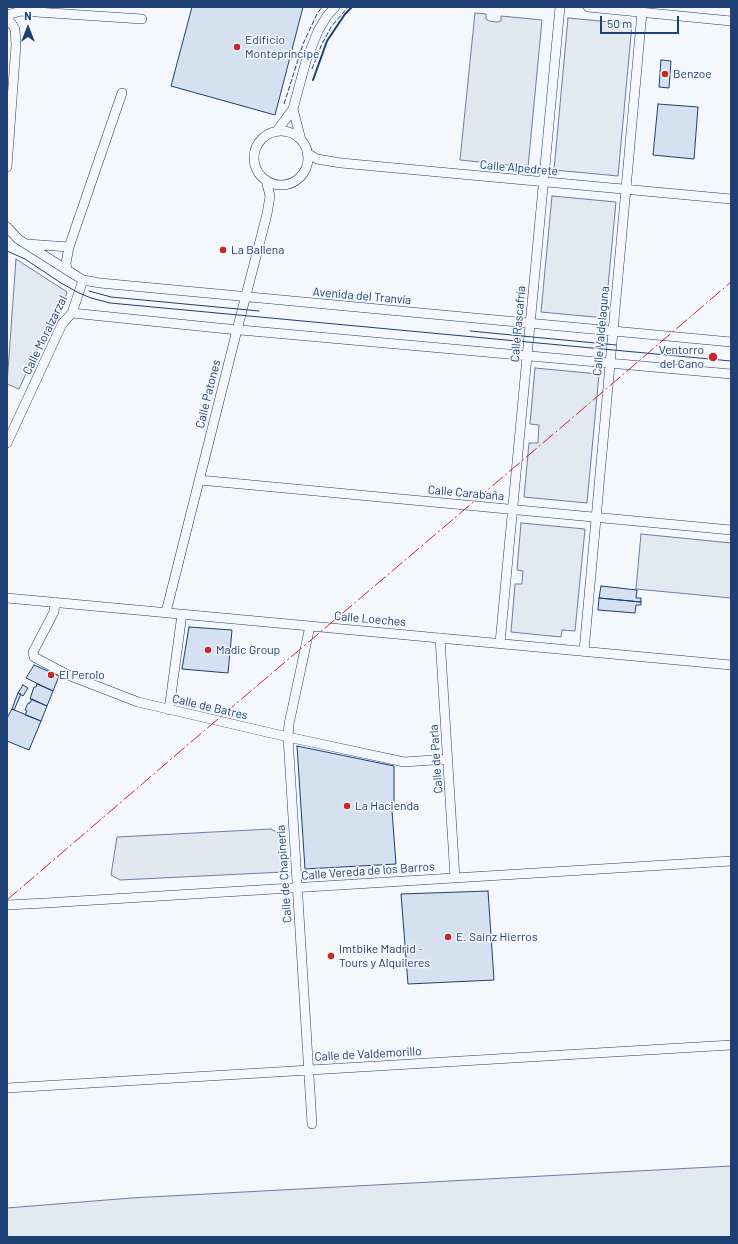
<!DOCTYPE html>
<html>
<head>
<meta charset="utf-8">
<style>
	body { margin:0 }
	#map { position:relative; width:738px; height:1244px; overflow:hidden; background:#f4f7fb; font-family:Barlow,sans-serif }
	canvas { display:block }
	.frame { position:absolute; inset:0; border:8px solid #1d3f73; pointer-events:none }
	.north { position:absolute; left:8px; top:8px; width:40px; height:40px; -webkit-text-stroke:3px #f4f7fb; paint-order:stroke; rotate:0deg; font-size:11px; font-weight:700; line-height:16px; text-align:center; color:#1d3f73 }
	.north::after { content:''; display:block; margin:auto; width:14px; height:18px; background:#1d3f73; clip-path:polygon(50% 0,100% 100%,50% 72%,0 100%) }
	.scale { position:absolute; left:600px; top:16px; width:79px; height:18px; box-sizing:border-box; border:2px solid #1d3f73; border-top:0; padding-left:5px; font-size:12px; line-height:14px; white-space:nowrap; color:#1d3f73; -webkit-text-stroke:3px #f4f7fb; paint-order:stroke }
</style>
</head>
<body>
<div id="map">
<canvas width="738" height="1244"></canvas>
<div class="frame"></div>
<div class="north">N</div>
<div class="scale">50 m</div>
</div>
<script>
const context = document.querySelector('canvas').getContext('2d');
context.lineJoin = 'round';
function fillPath(path, color) { context.fillStyle = color; context.fill(path, 'evenodd'); }
const poly = rows => new Path2D(rows.map(r => 'M' + r).join(''));
function stroke(path, color, width, dash) { context.strokeStyle = color; context.lineWidth = width; context.lineCap = dash ? 'butt' : 'round'; context.setLineDash(dash || []); context.stroke(path); }
function drawText(font, color, halo, rows, align = 'center') {
  context.font = font + ' Barlow,sans-serif'; context.lineWidth = 3; context.setLineDash([]); context.textBaseline = 'middle'; context.strokeStyle = halo; context.fillStyle = color; for (const [text, x, y, turn = 0] of rows) {
    context.save(); context.translate(x, y); context.rotate((+turn || 0) * Math.PI / 180); context.textAlign = isNaN(turn) ? turn : align; if (halo) context.strokeText(text, 0, 0); context.fillText(text, 0, 0); context.restore();
  }
}
const green = poly([
	[568,18,632,24,618,176,554,170,568,18],
	[552,196,616,202,605,318,541,312,552,196],
	[16,259,67,292,58,321,49,324,19,389,7,384,16,259],
	[535,368,599,374,587,503,524,497,529,443,538,443,539,425,530,424,535,368],
	[521,523,585,529,575,631,562,630,561,637,511,632,515,584,522,584,523,571,517,570,521,523],
	[641,534,731,543,731,598,636,589,641,534],
	[731,1166,731,1237,7,1237,7,1208,131,1198,731,1166]
]);
fillPath(green, '#e3e9f0');
stroke(green, '#687fa3', 1);
const parking = poly([
	[475,13,486,14,486,19,489,21,497,22,501,21,501,16,542,20,528,167,460,160,475,13],
	[271,829,282,835,284,872,120,880,111,875,117,837,271,829]
]);
fillPath(parking, '#e3e8f0');
stroke(parking, '#687fa3', 1);
const building = poly([
	[192,7,303,7,275,115,171,86,192,7],
	[661,60,671,61,669,88,659,87,661,60],
	[658,104,698,107,694,159,653,155,658,104],
	[601,586,637,590,636,598,641,598,641,602,599,598,601,586],
	[599,598,641,602,641,605,636,605,635,613,598,610,599,598],
	[189,627,232,630,228,673,182,669,189,627],
	[34,665,59,676,53,691,26,678,34,665],
	[37,684,53,691,47,706,30,699,34,687,36,687,37,684],
	[23,685,28,688,23,696,18,693,23,685],
	[18,693,21,694,14,710,12,709,18,693],
	[32,699,47,706,41,721,25,715,27,711,25,710,28,703,30,703,32,699],
	[12,709,41,721,29,750,7,741,7,718,12,709],
	[297,746,394,766,394,801,392,811,396,864,305,869,297,746],
	[488,891,494,980,408,984,401,894,488,891]
]);
fillPath(building, '#d5e0f0');
stroke(building, '#1d3f73', 1);
const minor = poly([
	[588,7,731,21],
	[7,15,21,11,142,19],
	[7,17,15,29,16,45,7,167],
	[293,109,301,140],
	[277,131,293,109,306,61,318,31,327,16,335,7],
	'254 158a27 27 0 1 1 54 0a27 27 0 1 1-54 0Z',
	[307,153,317,159,341,163,731,199],
	[7,227,18,239,67,270,83,280,100,283,731,342],
	[27,244,69,247,66,263,67,270],
	[69,247,122,93],
	[72,313,218,328,731,374],
	[7,443,62,324,72,313,83,280],
	[199,480,731,530],
	[7,598,731,665],
	[55,602,54,612,33,652,34,657,68,675,138,702,288,737,404,762,448,759],
	[166,612,237,330,267,214,270,196,266,180],
	[310,626,289,724,288,737,312,1124],
	[440,638,455,878],
	[500,643,560,7],
	[584,651,642,12],
	[169,710,182,614],
	[7,905,46,903,731,861],
	[7,1088,731,1045]
]);
stroke(minor, '#1d3f73', 10);
stroke(minor, '#f4f7fb', 9);
stroke(poly([
	[7,251,25,259,61,283,79,293,91,298,110,303,731,361],
	[89,291,111,297,259,311],
	[470,331,616,345]
]), '#1d3f73', 1);
stroke(poly([
	[312,69,321,46,331,27,348,7],
	[284,104,303,44,317,14,322,7]
]), '#1d3f73', 1, [5, 2]);
stroke(poly([
	[313,80,327,41,345,14,352,7]
]), '#1d3f73', 2);
stroke(poly([
	[7,900,198,736,557,431,731,282]
]), '#c62828', 1, [14, 3, 2, 3]);
for (const [x, y, r, color] of [
	[237,47,4,"#c62828"],
	[665,74,4,"#c62828"],
	[223,250,4,"#c62828"],
	[713,357,5,"#c62828"],
	[208,650,4,"#c62828"],
	[51,675,4,"#c62828"],
	[347,806,4,"#c62828"],
	[448,937,4,"#c62828"],
	[331,956,4,"#c62828"]
]) { const dot = new Path2D(); dot.arc(x, y, r, 0, 2 * Math.PI); context.fillStyle = color; context.fill(dot); stroke(dot, '#f4f7fb', 1.5); }
drawText('12px', '#1d3f73', '#f4f7fb', [
	["Edificio",245,40],
	["Montepríncipe",245,54],
	["Benzoe",673,74],
	["La Ballena",231,250],
	["Ventorro",704,350,"right"],
	["del Cano",704,364,"right"],
	["Madic Group",216,650],
	["El Perolo",59,675],
	["La Hacienda",355,806],
	["E. Sainz Hierros",456,937],
	["Imtbike Madrid -",339,949],
	["Tours y Alquileres",339,963]
], 'left');
drawText('12px', '#1d3f73', '#f4f7fb', [
	["Calle Alpedrete",519,168,5],
	["Avenida del Tranvía",362,296,5],
	["Calle Rascafría",518,324,-85],
	["Calle Valdelaguna",601,331,-85],
	["Calle Moralzarzal",45,335,-64],
	["Calle Patones",208,394,-76],
	["Calle Carabaña",466,493,5],
	["Calle Loeches",370,619,5],
	["Calle de Batres",210,707,13],
	["Calle de Parla",436,759,-94],
	["Calle Vereda de los Barros",368,871,-4],
	["Calle de Chapinería",284,874,-94],
	["Calle de Valdemorillo",368,1054,-3]
]);
</script>
</body>
</html>
